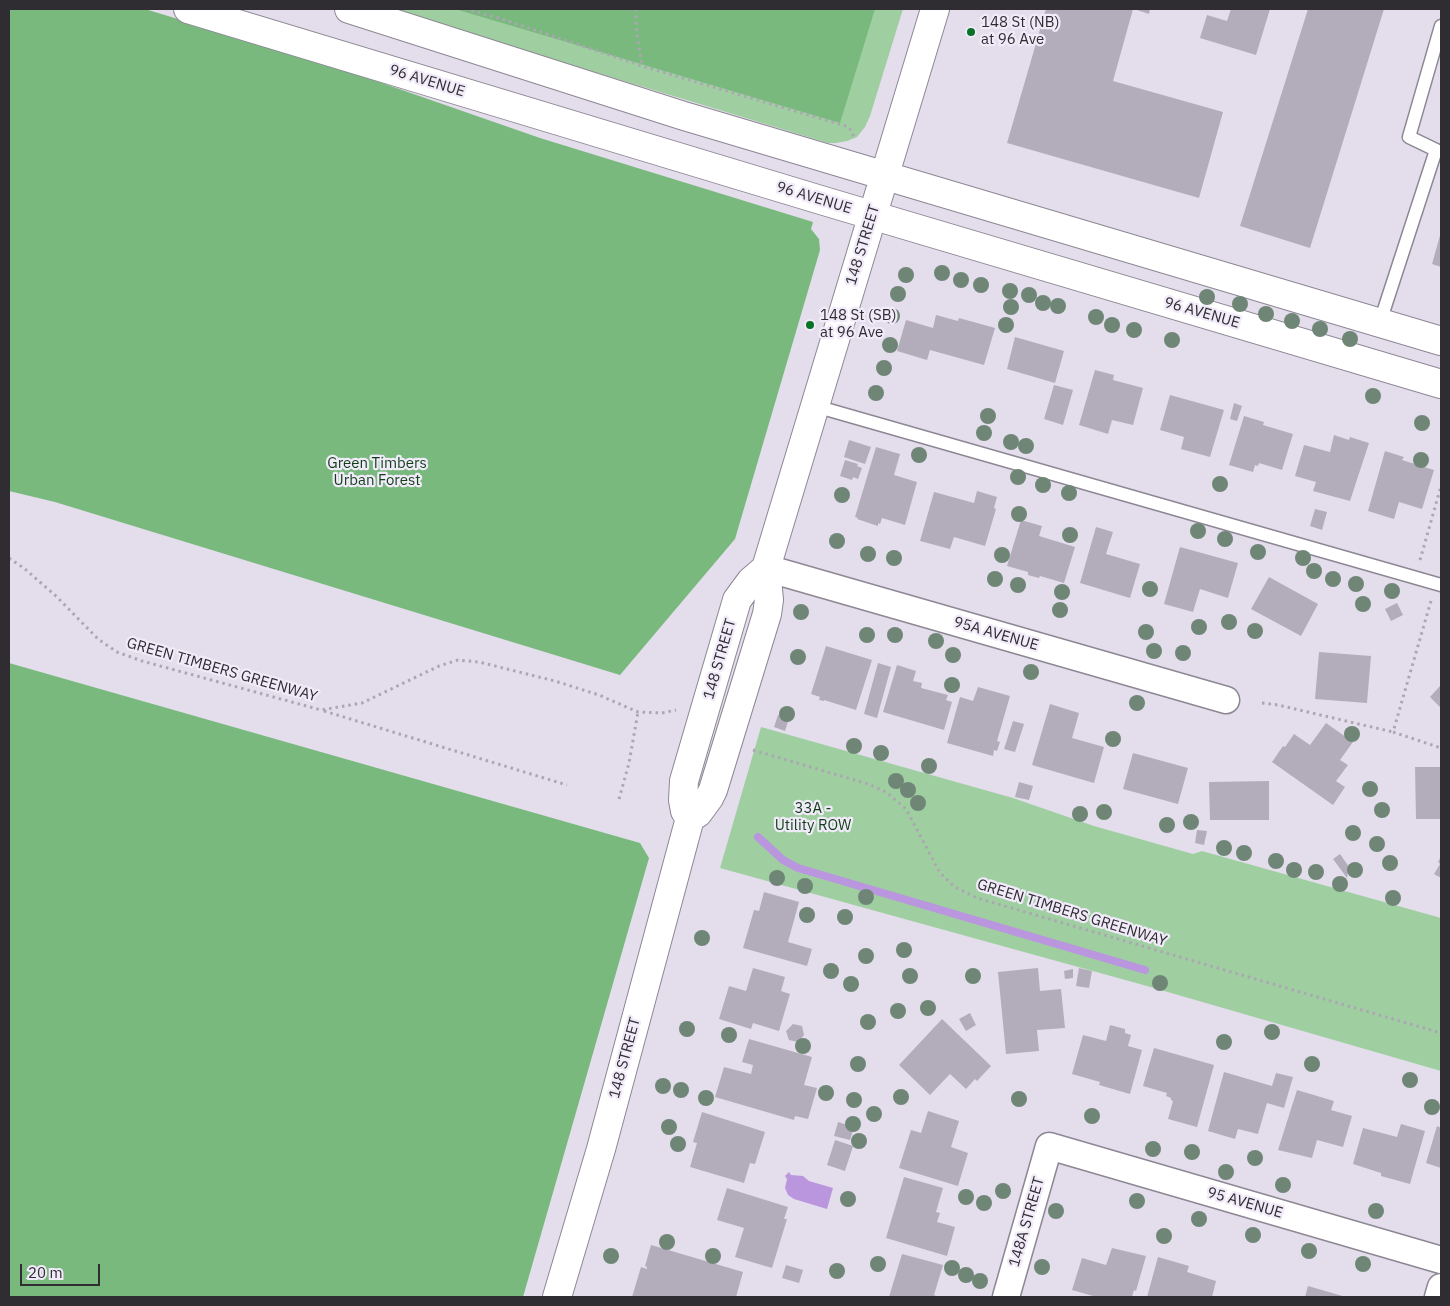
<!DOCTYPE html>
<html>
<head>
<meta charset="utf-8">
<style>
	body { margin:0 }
	#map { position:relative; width:1450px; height:1306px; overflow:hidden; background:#e4ddec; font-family:"IBM Plex Sans",sans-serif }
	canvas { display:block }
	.frame { position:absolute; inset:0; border:10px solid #2f2c32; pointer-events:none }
	.scale { position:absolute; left:20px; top:1264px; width:80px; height:22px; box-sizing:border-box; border:2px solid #2f2c32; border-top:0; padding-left:6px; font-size:15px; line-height:18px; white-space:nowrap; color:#2f2c32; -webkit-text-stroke:4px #f1eaf9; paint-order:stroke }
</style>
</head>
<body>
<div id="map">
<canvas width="1450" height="1306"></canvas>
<div class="frame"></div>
<div class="scale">20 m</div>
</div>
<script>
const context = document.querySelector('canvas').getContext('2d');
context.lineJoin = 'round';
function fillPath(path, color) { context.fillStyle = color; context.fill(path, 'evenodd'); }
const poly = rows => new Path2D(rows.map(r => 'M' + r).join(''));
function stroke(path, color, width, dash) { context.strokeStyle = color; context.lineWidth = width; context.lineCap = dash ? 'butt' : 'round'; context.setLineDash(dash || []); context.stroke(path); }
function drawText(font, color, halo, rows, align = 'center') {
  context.font = font + ' "IBM Plex Sans",sans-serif'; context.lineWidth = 4.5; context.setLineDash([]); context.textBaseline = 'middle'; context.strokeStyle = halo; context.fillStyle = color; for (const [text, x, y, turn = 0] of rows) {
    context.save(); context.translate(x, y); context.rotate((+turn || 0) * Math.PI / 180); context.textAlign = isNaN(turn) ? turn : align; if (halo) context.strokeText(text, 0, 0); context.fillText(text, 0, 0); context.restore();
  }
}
fillPath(poly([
	[387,9,903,9,870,116,865,127,857,137,847,141,836,143,828,143],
	[761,727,1013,798,1094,826,1193,854,1202,851,1441,918,1441,1071,1147,986,720,868]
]), '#9fcfa1');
fillPath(poly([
	[9,9,145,9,336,67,540,138,813,222,811,229,819,239,820,250,735,539,620,675,55,502,9,491],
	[455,9,875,9,840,123],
	[9,663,640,843,649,858,523,1297,9,1297]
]), '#79b97e');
fillPath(poly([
	[789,1172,791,1175,803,1176,809,1181,833,1188,827,1209,794,1199,788,1195,785,1188,787,1179,785,1176]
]), '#ba96de');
stroke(poly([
	[758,837,783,860,798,868,1145,970]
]), '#ba96de', 8);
fillPath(poly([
	[1046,9,1133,9,1113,81,1223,112,1199,198,1007,143],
	[1134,9,1150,9,1149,14],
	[1231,9,1270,9,1256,55,1200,38,1207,15,1227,21],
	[1308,9,1384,9,1310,248,1240,226],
	[1441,232,1441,267,1432,264],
	[936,315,958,321,959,318,995,328,984,365,930,350,927,360,897,351,906,320,933,328],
	[1015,337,1064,351,1055,383,1007,369],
	[1095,370,1114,375,1113,380,1143,388,1133,425,1112,420,1108,434,1079,425],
	[1054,385,1073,390,1063,425,1044,419],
	[1170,395,1224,410,1210,457,1181,449,1184,437,1160,430],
	[1234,403,1242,406,1237,421,1230,419],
	[1244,416,1264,422,1263,425,1293,434,1282,470,1259,463,1258,466,1255,465,1253,472,1229,465],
	[1334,435,1349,440,1350,437,1369,443,1350,501,1313,491,1316,482,1295,476,1304,445,1330,452],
	[849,440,871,447,865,464,844,457],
	[876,447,900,454,894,475,917,482,905,525,882,518,880,524,878,523,878,526,857,519,858,518,855,517],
	[1385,451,1404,457,1402,460,1434,470,1422,509,1399,502,1394,519,1368,511],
	[845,460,858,464,857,466,862,468,858,479,853,477,852,480,840,476],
	[977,491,997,497,994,508,996,509,985,546,954,537,950,549,920,541,934,492,974,503],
	[1315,509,1327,512,1322,530,1310,526],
	[1021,520,1042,526,1039,536,1075,547,1064,583,1040,576,1039,578,1028,575,1028,572,1007,566],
	[1096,527,1113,532,1106,554,1140,564,1130,598,1080,583],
	[1180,547,1238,563,1228,598,1200,589,1193,612,1164,604],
	[1269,577,1318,604,1301,636,1251,609],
	[1397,603,1403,615,1391,621,1385,609],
	[826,646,872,660,856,710,824,700,824,701,819,700,820,697,811,694],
	[1319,652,1371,656,1367,703,1315,699],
	[878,663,891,667,877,718,864,714],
	[897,665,916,671,913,681,922,683,921,688,948,695,946,700,952,702,944,730,883,712],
	[1441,685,1441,708,1430,697],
	[978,687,1010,696,997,741,1000,742,997,751,994,750,993,756,947,743,960,697,973,701],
	[1050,704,1079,713,1072,738,1104,747,1094,783,1032,765],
	[778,715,789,718,785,731,774,727],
	[1013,721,1024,724,1015,752,1004,749],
	[1326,723,1353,742,1340,760,1348,765,1336,781,1345,787,1333,805,1272,762,1283,746,1285,747,1294,734,1310,745],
	[1133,753,1188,768,1178,804,1123,789],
	[1415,767,1441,767,1441,819,1416,819],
	[1269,781,1269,820,1210,820,1209,782],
	[1019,782,1033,786,1029,800,1015,797],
	[1197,830,1207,831,1204,845,1195,843],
	[1340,854,1349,867,1347,878,1333,859],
	[1441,856,1441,878,1434,874,1440,864,1438,862],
	[764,892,799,902,788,942,812,949,807,966,743,948,754,910,759,911],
	[753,968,785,977,781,991,790,994,779,1031,753,1023,751,1029,719,1019,729,986,746,991],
	[1038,968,1040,991,1061,989,1065,1028,1037,1030,1039,1051,1006,1054,998,972],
	[1079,968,1092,971,1089,988,1076,986],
	[1073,969,1073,978,1065,979,1064,971],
	[970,1013,976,1025,966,1031,959,1019],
	[942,1019,991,1066,977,1081,975,1079,966,1089,950,1074,930,1095,899,1065],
	[793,1024,802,1026,804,1035,798,1042,789,1040,786,1031],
	[1110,1025,1125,1029,1125,1033,1131,1035,1128,1046,1142,1050,1130,1094,1099,1085,1100,1082,1072,1074,1083,1035,1106,1041],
	[749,1039,812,1057,804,1085,817,1088,808,1119,795,1116,794,1120,715,1097,724,1067,751,1074,753,1065,742,1062],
	[1154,1048,1214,1065,1197,1127,1168,1119,1173,1101,1171,1100,1171,1098,1166,1096,1167,1093,1143,1086],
	[1224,1072,1272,1086,1276,1073,1293,1077,1284,1108,1267,1103,1258,1134,1238,1129,1235,1139,1208,1131],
	[1297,1090,1334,1101,1331,1110,1352,1116,1343,1147,1317,1140,1312,1158,1278,1150],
	[928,1111,959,1121,951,1147,968,1153,958,1186,899,1168,911,1130,921,1133],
	[702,1112,765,1132,755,1164,750,1163,744,1183,690,1167,697,1143,693,1142],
	[838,1122,854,1127,850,1140,834,1136],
	[1401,1124,1425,1131,1410,1184,1381,1176,1381,1173,1353,1164,1363,1128,1397,1137],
	[1437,1126,1441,1128,1441,1168,1426,1163],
	[835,1140,853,1146,845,1171,827,1165],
	[904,1177,943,1188,936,1212,940,1213,937,1222,955,1227,947,1256,886,1238],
	[727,1188,788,1207,784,1219,787,1219,772,1268,735,1257,744,1228,717,1220],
	[651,1245,743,1272,736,1297,632,1297,641,1267,647,1269,647,1267,645,1266],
	[1112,1248,1146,1256,1136,1291,1134,1290,1132,1297,1092,1297,1093,1296,1072,1290,1082,1258,1106,1265],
	[902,1254,943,1265,934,1295,936,1296,936,1297,889,1297],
	[1158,1257,1189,1266,1187,1272,1216,1281,1212,1297,1147,1297],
	[786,1265,803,1270,799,1283,782,1278],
	[1308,1286,1346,1297,1305,1297]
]), '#b3adbb');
const lane = poly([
	[1436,150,1409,137,1441,26],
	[1380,322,1436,150,1441,152],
	[815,406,1441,585]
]);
const street = poly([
	[766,568,1226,700],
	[1006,1297,1049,1146,1441,1260],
	[1438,1297,1441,1287]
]);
const secondary = poly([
	[188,9,824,201,1441,384],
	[349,9,684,116,1441,341],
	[690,818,698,813,709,798,713,790,767,614,769,600,766,568,935,9],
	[557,1297,601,1149,690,818,685,811,683,800,684,781,737,600,751,581,766,568]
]);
stroke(lane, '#8d8794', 15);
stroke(street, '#8d8794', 29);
stroke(secondary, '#8d8794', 30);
stroke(poly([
	[465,9,502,19,642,66,849,127,855,139],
	[636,9,636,26,642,66],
	[9,558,25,569,57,597,98,639,117,652,142,661,321,710,362,703,439,666,458,660,479,662,555,681,599,695,638,712,662,713,676,710],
	[1420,560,1441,486],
	[1431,601,1393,732,1441,748],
	[1262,703,1278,705,1393,732],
	[324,711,567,785],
	[753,750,868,784,886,792,906,809,940,873,955,887,977,898,1441,1033],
	[619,799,629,763,638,712]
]), '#aca6b3', 3, [2.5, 4]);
stroke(lane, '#fff', 12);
stroke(street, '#fff', 26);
stroke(secondary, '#fff', 28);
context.fillStyle = '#6f8677';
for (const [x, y] of [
	[942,273],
	[906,275],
	[961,280],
	[981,285],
	[1010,291],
	[898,294],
	[1029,295],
	[1207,297],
	[1043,303],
	[1240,304],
	[1058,306],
	[1011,307],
	[1266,314],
	[892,316],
	[1096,317],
	[1292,321],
	[1006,325],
	[1112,325],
	[1320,329],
	[1134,330],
	[1350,339],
	[1172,340],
	[890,345],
	[884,368],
	[876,393],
	[1373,396],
	[988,416],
	[1422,423],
	[984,433],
	[1011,442],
	[1026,446],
	[919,455],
	[1421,460],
	[1018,477],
	[1220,484],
	[1043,485],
	[1069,493],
	[842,495],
	[1019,514],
	[1198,531],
	[1070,535],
	[1225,539],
	[837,541],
	[1258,552],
	[868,554],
	[1002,555],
	[894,558],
	[1303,558],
	[1314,571],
	[995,579],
	[1333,579],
	[1356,584],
	[1018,585],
	[1150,589],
	[1392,591],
	[1062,592],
	[1363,604],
	[1060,610],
	[801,612],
	[1229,622],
	[1199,627],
	[1255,631],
	[1146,632],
	[867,635],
	[895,635],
	[936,641],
	[1154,651],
	[1183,653],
	[953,655],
	[798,657],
	[1031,672],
	[952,685],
	[1137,703],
	[787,714],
	[1352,734],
	[1113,739],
	[854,746],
	[881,753],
	[929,766],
	[896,781],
	[1370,789],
	[908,790],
	[918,803],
	[1382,810],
	[1104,812],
	[1080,814],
	[1191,822],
	[1167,825],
	[1353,833],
	[1377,844],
	[1224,848],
	[1244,853],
	[1276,861],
	[1390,863],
	[1294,870],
	[1355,870],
	[1316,872],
	[777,878],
	[1340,884],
	[805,886],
	[866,897],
	[1393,898],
	[807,915],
	[845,917],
	[702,938],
	[904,950],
	[866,956],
	[831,971],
	[910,976],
	[973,976],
	[1160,983],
	[851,984],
	[928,1008],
	[898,1011],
	[868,1022],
	[687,1029],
	[1272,1032],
	[729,1035],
	[1224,1042],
	[803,1046],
	[858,1064],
	[1312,1064],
	[1410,1080],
	[663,1086],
	[681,1090],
	[826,1093],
	[901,1097],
	[706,1098],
	[1019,1099],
	[854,1100],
	[1432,1107],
	[874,1114],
	[1092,1116],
	[853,1124],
	[669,1127],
	[859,1141],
	[678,1144],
	[1153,1149],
	[1192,1152],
	[1255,1158],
	[1226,1172],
	[1283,1185],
	[1003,1191],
	[966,1197],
	[848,1199],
	[1137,1201],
	[984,1203],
	[1056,1211],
	[1376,1211],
	[1199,1219],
	[1253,1235],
	[1164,1236],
	[667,1242],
	[1309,1251],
	[611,1256],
	[713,1256],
	[878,1264],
	[1363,1264],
	[1042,1267],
	[952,1268],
	[837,1271],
	[966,1275],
	[980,1281]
]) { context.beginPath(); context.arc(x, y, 8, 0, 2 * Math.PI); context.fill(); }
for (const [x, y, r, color] of [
	[971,32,5,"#097325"],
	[810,325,5,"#097325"]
]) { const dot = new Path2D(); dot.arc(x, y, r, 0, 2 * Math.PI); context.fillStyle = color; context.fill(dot); stroke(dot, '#f1eaf9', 2); }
drawText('15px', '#2f2c32', '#f1eaf9', [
	["148 St (NB)",981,23],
	["at 96 Ave",981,40],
	["148 St (SB)",820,316],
	["at 96 Ave",820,333]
], 'left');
drawText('15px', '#2f2c32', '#f1eaf9', [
	["96 AVENUE",427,81,17],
	["96 AVENUE",814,198,17],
	["148 STREET",863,245,-73],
	["96 AVENUE",1202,313,16],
	["95A AVENUE",996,634,16],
	["148 STREET",720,659,-74],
	["GREEN TIMBERS GREENWAY",222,670,16],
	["GREEN TIMBERS GREENWAY",1072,913,17],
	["148 STREET",625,1058,-75],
	["95 AVENUE",1245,1203,16],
	["148A STREET",1027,1222,-74]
]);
drawText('15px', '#103f17', '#f1eaf9', [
	["Green Timbers",377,464],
	["Urban Forest",377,481],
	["33A -",813,809],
	["Utility ROW",813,826]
]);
</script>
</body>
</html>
